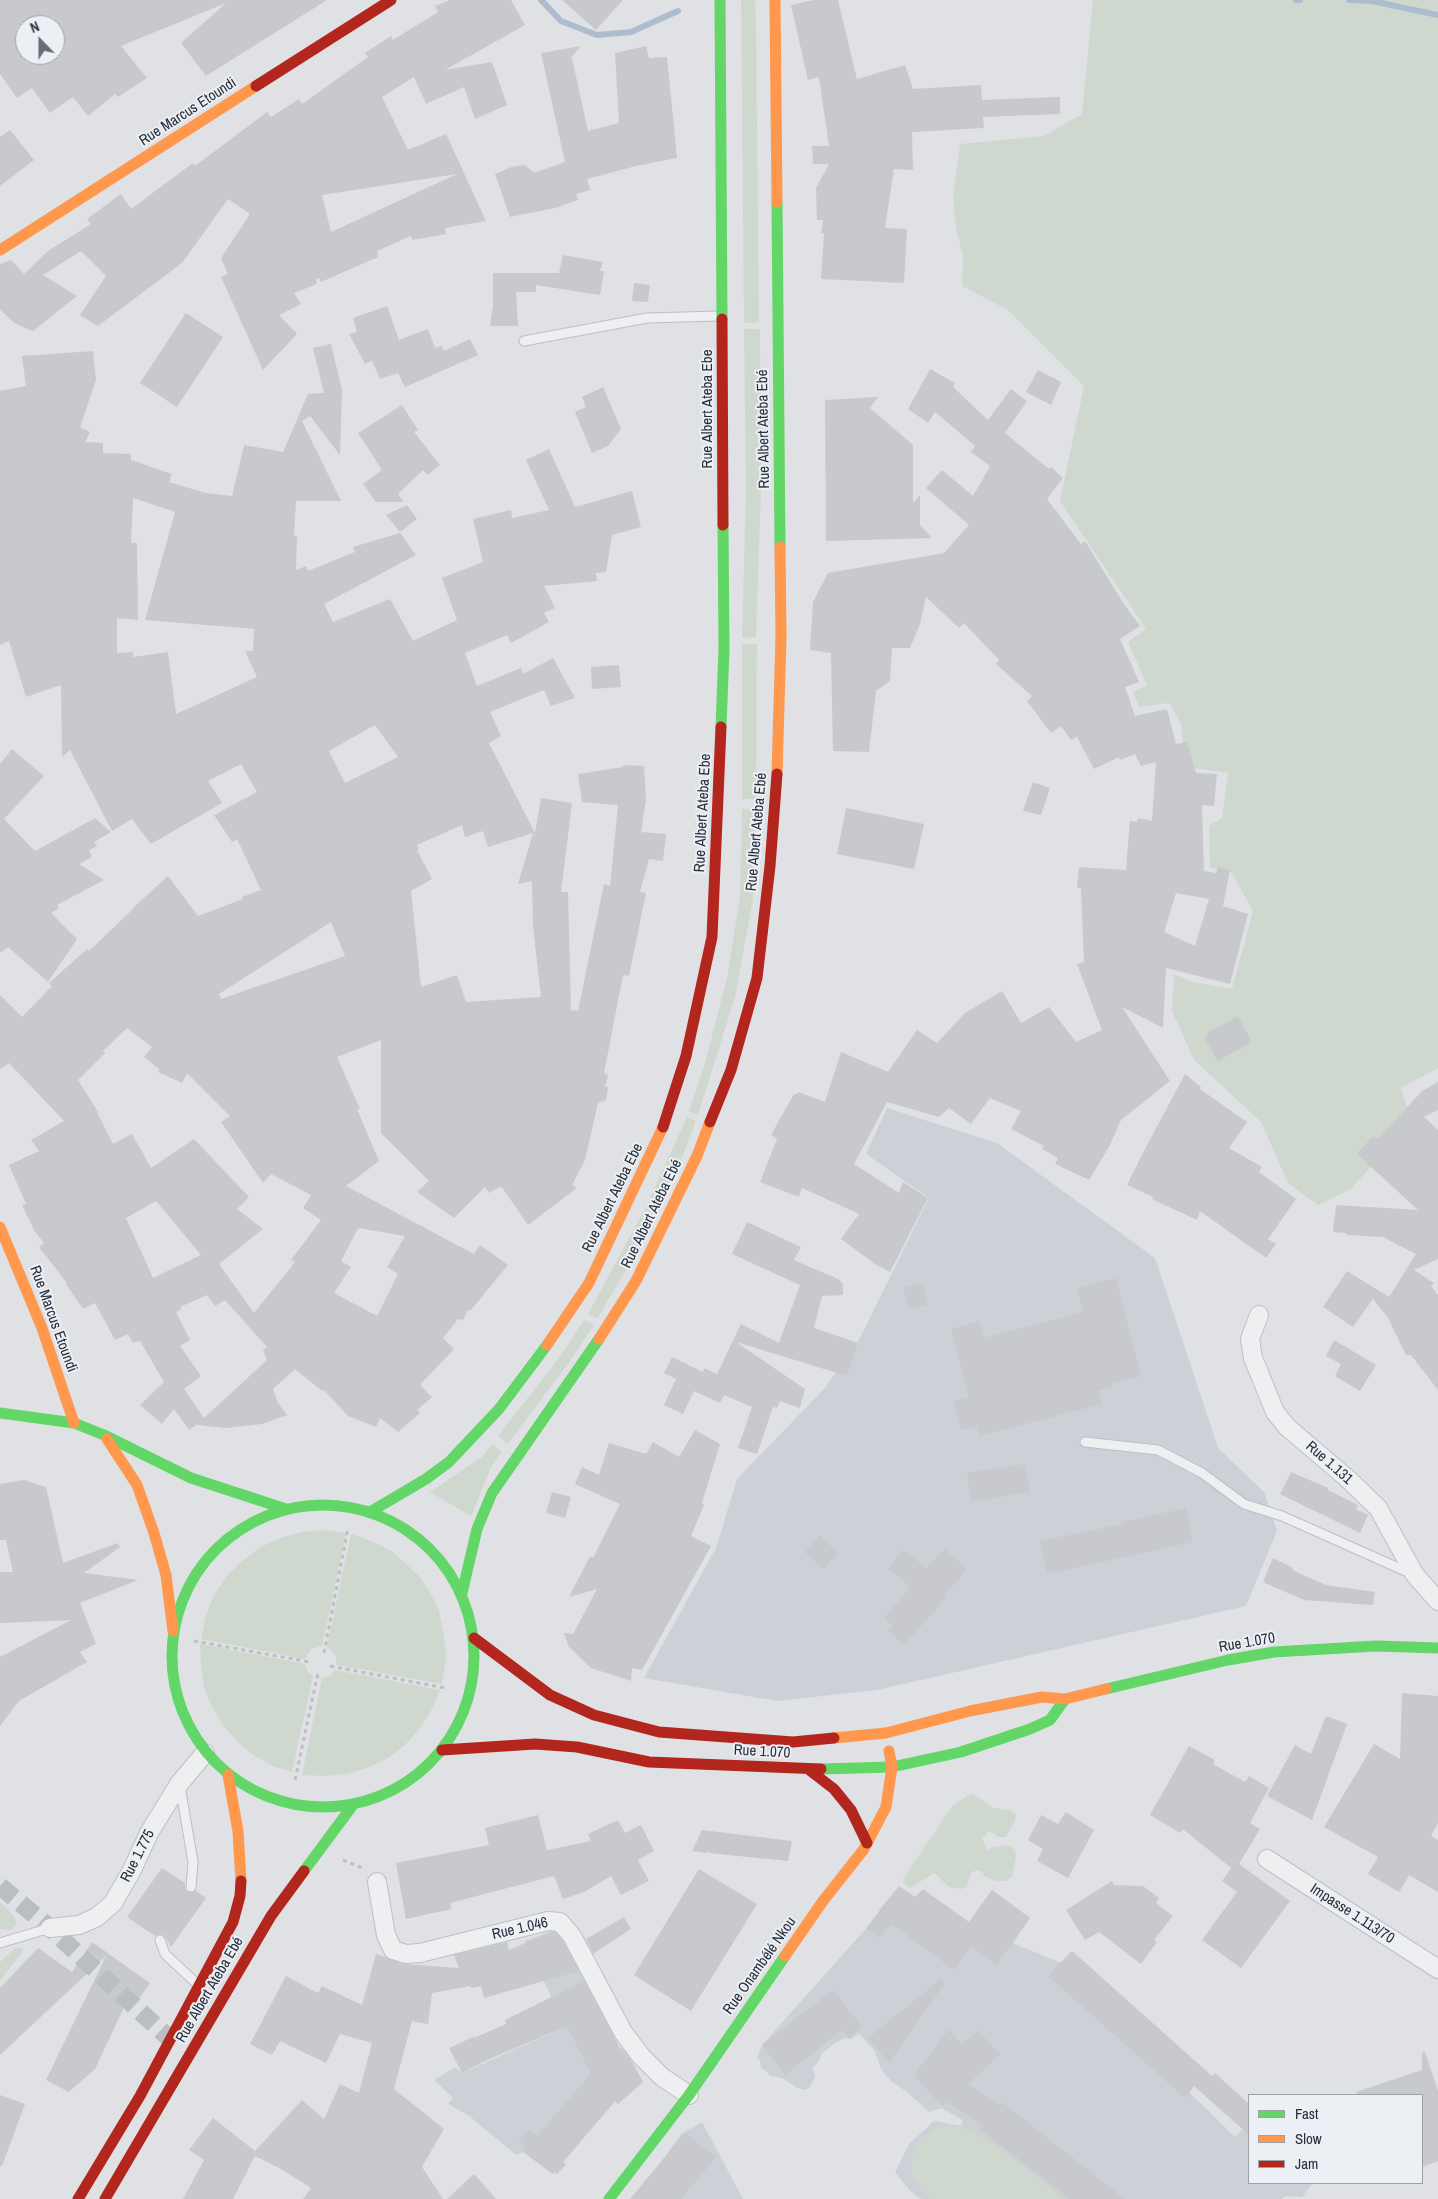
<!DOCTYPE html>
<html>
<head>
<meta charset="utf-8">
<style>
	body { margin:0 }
	#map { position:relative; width:1438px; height:2199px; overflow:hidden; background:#dfe1e4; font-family:"Archivo Narrow",sans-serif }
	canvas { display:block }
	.legend { position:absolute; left:1248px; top:2094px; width:175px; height:90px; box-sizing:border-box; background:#eceff4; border:1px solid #9da2aa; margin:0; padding:6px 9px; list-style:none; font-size:15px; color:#272e3c }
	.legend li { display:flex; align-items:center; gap:10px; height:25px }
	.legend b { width:25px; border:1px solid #9da2aa }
	.north { position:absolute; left:15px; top:15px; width:50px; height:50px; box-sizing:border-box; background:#eceff4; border:1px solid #9da2aa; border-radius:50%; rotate:338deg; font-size:14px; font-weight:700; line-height:20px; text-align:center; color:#272e3c }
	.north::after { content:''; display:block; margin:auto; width:18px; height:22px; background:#676d77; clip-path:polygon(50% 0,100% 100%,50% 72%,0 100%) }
</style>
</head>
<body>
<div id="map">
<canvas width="1438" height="2199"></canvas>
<ul class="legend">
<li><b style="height:6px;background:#63d668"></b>Fast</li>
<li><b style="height:6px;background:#ff974d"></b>Slow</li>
<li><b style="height:6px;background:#b3261e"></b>Jam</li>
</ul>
<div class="north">N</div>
</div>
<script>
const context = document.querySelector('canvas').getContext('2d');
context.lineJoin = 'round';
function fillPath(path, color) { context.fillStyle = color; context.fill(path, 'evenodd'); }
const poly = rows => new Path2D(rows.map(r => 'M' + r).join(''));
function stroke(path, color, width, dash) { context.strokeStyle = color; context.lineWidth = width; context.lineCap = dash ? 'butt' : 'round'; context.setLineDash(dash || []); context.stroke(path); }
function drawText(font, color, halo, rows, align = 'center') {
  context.font = font + ' "Archivo Narrow",sans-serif'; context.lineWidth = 4; context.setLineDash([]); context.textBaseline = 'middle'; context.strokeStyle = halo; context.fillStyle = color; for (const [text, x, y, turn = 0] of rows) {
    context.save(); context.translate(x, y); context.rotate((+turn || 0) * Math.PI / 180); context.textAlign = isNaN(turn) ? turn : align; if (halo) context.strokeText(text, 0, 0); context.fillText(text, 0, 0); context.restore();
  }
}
fillPath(poly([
	[887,1108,997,1143,1155,1258,1218,1448,1264,1492,1277,1531,1246,1606,877,1690,777,1701,644,1678,716,1548,737,1479,824,1389,857,1344,929,1198,866,1154],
	[899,1886,942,1918,966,1926,992,1890,1030,1918,1013,1943,1061,1963,1072,1951,1207,2072,1189,2092,1235,2137,1249,2123,1249,2183,1313,2183,1302,2197,1286,2196,1281,2199,921,2199,910,2191,895,2172,909,2144,934,2121,961,2126,963,2120,941,2108,929,2112,907,2092,891,2081,881,2069,875,2051,859,2034,851,2039,844,2038,837,2042,822,2053,819,2061,813,2067,815,2076,810,2087,805,2090,797,2088,782,2078,771,2076,761,2067,760,2060,757,2058,762,2045,879,1914,879,1910],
	[562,1927,584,1977,620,2048,624,2047,643,2082,618,2104,615,2101,553,2174,524,2152,516,2155,468,2115,448,2104,453,2098,434,2080,455,2067,462,2073,554,2032,543,2008,551,1996,525,1941],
	[702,2122,743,2199,634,2199,681,2134]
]), '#cdd0d7');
fillPath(poly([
	[741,0,755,0,756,22,759,322,744,323],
	[1093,0,1438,0,1438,1068,1401,1088,1410,1117,1400,1134,1351,1189,1318,1205,1288,1183,1261,1122,1194,1060,1172,1011,1174,974,1192,982,1232,989,1253,911,1232,873,1210,867,1209,826,1222,818,1228,773,1194,768,1184,756,1181,723,1169,703,1139,707,1133,692,1147,685,1128,642,1146,629,1060,501,1084,386,1008,310,962,286,963,255,956,229,953,197,960,144,1044,136,1082,114],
	[744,329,760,329,761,487,756,637,742,638,746,491],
	[742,644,757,644,756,799,742,799],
	[742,809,756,809,753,899,735,997,698,1115,689,1111,704,1067,727,978,740,897],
	[687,1117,696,1121,683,1155,626,1270,597,1319,588,1314,646,1207],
	[584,1320,594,1325,570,1361,508,1444,498,1436,562,1354],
	[492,1444,502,1452,492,1465,471,1516,430,1492,482,1457],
	[323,1530,346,1533,322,1646,311,1649,305,1659,201,1639,206,1615,214,1595,227,1576,242,1561,259,1548,280,1538,302,1532],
	[351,1534,374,1542,393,1552,418,1575,430,1592,439,1611,444,1635,446,1657,442,1684,337,1665,335,1654,327,1647],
	[200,1644,305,1664,308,1672,313,1676,292,1772,273,1766,253,1755,238,1742,223,1725,211,1705,204,1687,201,1665],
	[335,1670,440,1690,432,1709,421,1727,405,1745,388,1758,367,1768,347,1774,325,1776,302,1775,322,1678,330,1676],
	[973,1794,994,1808,1009,1810,1016,1814,1015,1821,1006,1837,999,1837,989,1831,982,1839,988,1850,993,1847,1007,1845,1015,1850,1016,1857,1012,1877,1006,1881,996,1881,986,1877,981,1871,977,1870,971,1873,967,1887,961,1889,949,1887,934,1873,910,1888,904,1883,903,1879,952,1806,967,1796],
	[0,1902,14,1916,17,1924,12,1930,0,1929],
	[15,1948,21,1948,23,1951,0,1981,0,1962],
	[938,2125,961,2126,979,2135,995,2144,1064,2199,931,2199,924,2194,912,2176,911,2159,920,2139]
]), '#cfd8cf');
stroke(poly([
	[541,0,561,21,597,35,631,32,678,11],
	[1296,0,1300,0],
	[1349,0,1372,1,1438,15]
]), '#aebdce', 6);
fillPath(poly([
	[0,0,327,0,206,76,181,43,226,3,121,46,147,78,118,97,115,94,88,116,73,97,50,113,32,88,17,98,0,74],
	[25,25,55,25,55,55,25,55],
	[450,0,511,0,525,25,445,70,492,62,507,105,475,119,464,87,426,104,414,77,382,97,408,150,446,134,486,221,445,228,446,234,412,240,411,236,377,251,378,257,321,282,319,278,316,279,317,284,294,293,301,304,279,315,297,334,263,370,221,277,228,274,221,258,250,214,228,199,182,263,98,326,80,315,106,276,81,251,43,275,77,296,33,331,14,323,0,309,0,264,11,260,24,274,48,251,91,224,87,219,121,194,131,209,193,163,195,166,267,112,271,117,299,99,302,104,368,57,365,53,391,36,393,40,438,12,435,6],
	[457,174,331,232,322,195],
	[562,0,623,0,596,30],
	[814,0,838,0,857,79,905,65,913,89,981,85,982,100,1060,97,1060,114,983,117,984,128,912,132,913,170,894,169,885,228,907,229,904,283,821,279,824,233,821,233,823,220,817,220,816,188,829,164,813,164,812,146,829,146,819,77,808,80,791,5],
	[581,46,570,59,572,58,588,131,619,123,615,53,646,46,649,58,667,57,677,158,636,166,587,179,590,190,576,194,578,200,555,208,510,217,495,174,511,167,525,165,534,173,565,162,541,53],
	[10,130,34,160,0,186,0,137],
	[563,255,603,262,600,271,604,271,600,295,536,285,536,292,516,292,518,326,490,326,493,305,493,273,559,273],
	[634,283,650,285,648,302,632,301],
	[387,306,399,340,428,329,435,348,441,346,444,351,470,339,478,355,405,387,398,373,380,379,372,361,365,364,349,334,357,332,353,318],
	[186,313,223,337,177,407,140,383],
	[331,344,342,390,340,455,310,416,302,421,341,501,296,501,294,536,297,536,296,570,306,566,308,571,355,552,353,547,400,533,416,555,324,604,333,622,390,599,413,641,457,620,442,578,483,562,473,519,511,510,512,518,549,510,526,460,549,449,575,507,632,491,641,527,612,535,606,572,596,573,597,581,544,586,555,608,544,613,549,622,511,643,507,635,465,653,477,686,521,668,523,674,553,658,575,698,551,706,544,690,490,712,501,736,489,743,535,833,541,798,572,803,561,892,568,892,571,1010,578,1011,604,884,610,886,618,805,582,802,578,774,623,767,623,765,644,766,646,800,641,832,666,834,663,861,649,859,640,892,646,893,629,976,623,975,604,1073,608,1075,605,1087,608,1087,606,1100,598,1103,585,1160,572,1185,577,1188,528,1225,501,1186,489,1193,485,1187,454,1218,417,1192,429,1181,381,1133,381,1040,337,1057,360,1109,357,1109,379,1161,346,1186,474,1254,480,1245,508,1265,471,1310,468,1310,463,1320,458,1319,443,1338,454,1349,420,1385,432,1397,417,1410,420,1413,398,1432,380,1418,376,1427,348,1416,324,1390,322,1391,295,1369,273,1389,278,1403,287,1415,262,1424,226,1428,197,1425,199,1423,189,1430,174,1409,162,1424,140,1405,164,1382,140,1341,133,1343,128,1334,115,1340,95,1303,83,1309,66,1284,67,1283,39,1247,44,1243,34,1230,22,1205,26,1204,9,1165,39,1151,31,1140,64,1121,9,1063,0,1069,0,995,22,1017,52,986,49,983,87,949,89,951,134,908,133,908,168,876,198,916,243,899,242,897,261,890,237,839,232,842,214,815,257,792,241,764,208,781,222,803,151,844,132,819,112,831,70,750,62,757,61,685,26,697,9,641,0,645,0,391,26,386,22,356,93,351,96,380,80,427,90,432,85,442,103,443,103,453,131,454,131,460,172,474,169,482,206,493,232,496,244,445,283,452,308,394,324,393,313,348],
	[133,498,175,512,145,620,254,629,253,651,245,651,257,677,176,714,168,652,133,657,133,652,117,653,117,618,138,620,137,543,131,543],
	[375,725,398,757,345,783,329,751],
	[462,825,465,837,483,831,488,847,533,833,518,884,532,881,533,926,541,997,466,1002,457,975,421,987,411,891,432,879,417,850,419,849,417,845],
	[331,922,345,956,221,999,219,994],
	[127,1028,152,1047,144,1057,159,1069,158,1072,182,1083,187,1073,230,1116,221,1122,263,1183,271,1174,311,1195,303,1208,321,1220,291,1260,295,1262,254,1313,219,1264,263,1229,237,1209,249,1197,194,1139,151,1168,132,1134,113,1144,97,1112,98,1112,78,1080,105,1053,103,1051],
	[156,1201,201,1255,153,1278,126,1218],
	[358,1228,405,1236,387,1267,398,1274,377,1316,334,1293,351,1267,341,1261],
	[207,1295,215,1306,225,1300,267,1347,263,1350,267,1360,204,1418,184,1389,201,1376,180,1346,190,1340,176,1312,181,1310,180,1307],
	[930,369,955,383,953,387,988,420,1011,389,1027,401,1005,433,1049,469,1051,467,1063,478,1047,499,1081,544,1085,541,1122,601,1140,626,1120,639,1139,682,1125,687,1135,716,1167,709,1176,744,1187,742,1196,773,1217,774,1214,806,1202,805,1204,871,1216,873,1218,867,1230,870,1223,906,1248,914,1230,984,1166,968,1163,1028,1122,1007,1170,1081,1121,1120,1109,1147,1089,1180,1055,1164,1058,1158,1042,1149,1044,1146,1011,1129,1021,1111,990,1098,971,1124,949,1108,939,1117,887,1102,854,1164,899,1193,903,1182,928,1198,890,1272,875,1264,841,1239,859,1214,802,1188,799,1197,760,1182,777,1139,771,1135,794,1094,797,1094,798,1092,825,1102,841,1052,888,1072,917,1030,937,1043,965,1013,1002,991,1021,1023,1049,1007,1076,1042,1102,1030,1077,964,1084,962,1081,888,1077,888,1079,867,1126,870,1130,821,1137,822,1138,818,1152,821,1156,762,1141,766,1135,754,1120,760,1119,757,1094,769,1077,737,1071,740,1061,726,1051,733,1027,701,1032,696,996,664,999,660,964,623,959,628,926,597,920,624,910,648,892,648,890,681,876,691,869,752,833,751,831,653,810,650,813,602,828,573,944,553,969,525,926,488,942,470,973,496,990,466,971,452,975,446,935,412,928,423,908,409],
	[1176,893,1209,899,1195,946,1164,932],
	[1038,370,1061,382,1051,405,1026,392],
	[603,387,621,429,608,446,592,453,575,412,586,407,582,397],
	[878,397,870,408,913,445,913,503,920,495,920,525,932,538,826,541,825,400],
	[402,405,418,430,414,432,440,465,428,475,423,470,398,494,404,502,376,502,363,484,382,470,358,433],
	[407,505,417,519,400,532,386,515],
	[619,665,621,687,592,689,591,667],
	[12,749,44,776,4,819,35,851,95,818,111,832,94,842,97,846,89,850,92,857,79,864,104,880,57,905,59,908,51,913,77,939,48,982,8,947,0,953,0,764],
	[1033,782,1050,788,1041,815,1023,811],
	[846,808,924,824,914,869,837,854],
	[1238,1016,1252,1042,1218,1061,1205,1039,1209,1032],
	[1185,1074,1201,1087,1200,1089,1247,1122,1229,1148,1262,1167,1259,1172,1296,1199,1268,1239,1276,1244,1266,1258,1200,1211,1197,1220,1152,1199,1153,1197,1127,1185,1146,1147],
	[1438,1082,1438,1110,1424,1117,1438,1130,1438,1259,1414,1270,1434,1283,1431,1286,1438,1295,1438,1390,1411,1355,1406,1355,1388,1318,1373,1299,1353,1327,1323,1307,1347,1271,1389,1297,1416,1254,1383,1237,1346,1235,1346,1233,1333,1232,1336,1205,1418,1210,1357,1154,1373,1136,1378,1139,1422,1091],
	[747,1222,801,1247,794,1260,838,1279,843,1284,843,1295,822,1296,814,1328,858,1343,847,1376,736,1342,805,1389,800,1408,780,1401,777,1408,773,1407,757,1454,738,1448,752,1407,724,1395,720,1403,694,1391,683,1414,664,1405,676,1379,664,1373,672,1357,703,1372,704,1368,717,1374,741,1324,779,1343,800,1285,732,1254],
	[1116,1278,1141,1376,1112,1383,1113,1386,1098,1391,1102,1404,979,1436,976,1426,961,1430,953,1401,969,1397,951,1329,979,1321,984,1338,1083,1312,1077,1288],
	[923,1283,928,1304,909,1309,903,1288],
	[1334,1340,1376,1365,1360,1391,1335,1376,1341,1364,1326,1356],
	[695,1430,720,1444,702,1503,704,1505,691,1536,711,1546,642,1670,632,1668,631,1681,591,1668,569,1647,564,1633,573,1634,597,1589,569,1597,590,1556,593,1558,620,1504,575,1484,582,1467,599,1475,609,1443,646,1454,653,1442,679,1457],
	[1025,1464,1030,1492,971,1502,967,1473],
	[1291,1472,1328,1488,1328,1490,1358,1505,1356,1509,1368,1515,1360,1533,1280,1494],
	[24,1480,46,1487,63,1563,118,1543,120,1547,84,1573,138,1580,80,1603,96,1644,80,1652,87,1662,19,1701,0,1726,0,1657,71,1620,0,1623,0,1572,13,1572,6,1540,0,1540,0,1484],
	[552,1492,571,1497,565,1518,546,1513],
	[1186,1508,1193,1542,1047,1574,1040,1541,1123,1524,1123,1522],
	[820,1535,838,1553,823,1569,805,1552],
	[945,1549,967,1569,944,1596,946,1598,904,1645,888,1631,893,1626,884,1618,911,1587,888,1569,903,1550,927,1568],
	[1273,1558,1293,1568,1292,1570,1326,1585,1375,1592,1373,1605,1304,1600,1263,1582],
	[1402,1693,1438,1696,1438,1823,1431,1836,1438,1840,1438,1892,1409,1875,1399,1892,1368,1874,1378,1857,1324,1827,1374,1744,1400,1759],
	[1326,1716,1347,1724,1312,1820,1267,1796,1295,1745,1311,1754],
	[1189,1746,1215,1760,1213,1764,1245,1782,1249,1776,1269,1788,1250,1823,1260,1829,1239,1864,1290,1901,1241,1968,1202,1940,1237,1892,1222,1881,1231,1868,1183,1829,1180,1833,1150,1815],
	[1066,1812,1094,1830,1068,1878,1037,1861,1043,1849,1028,1840,1041,1815,1058,1824],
	[538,1815,547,1850,591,1841,588,1834,618,1820,625,1833,641,1825,654,1851,638,1860,649,1881,621,1895,611,1876,584,1892,563,1899,554,1876,450,1903,452,1909,406,1919,396,1863,489,1845,485,1828],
	[702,1830,792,1841,788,1861,709,1853,711,1851,706,1853,692,1851],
	[162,1868,185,1883,185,1889,188,1892,196,1891,206,1898,171,1947,164,1935,158,1934,155,1936,127,1917],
	[699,1869,757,1904,691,2011,634,1975],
	[1112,1881,1114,1885,1143,1886,1159,1898,1156,1903,1173,1916,1154,1940,1157,1942,1141,1964,1099,1932,1085,1940,1066,1910],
	[899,1886,915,1897,923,1889,969,1922,992,1890,1030,1918,996,1965,971,1946,954,1970,892,1924,879,1938,866,1928],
	[624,1917,631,1929,593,1954,586,1939],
	[551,1932,555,1932,563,1942,579,1971,484,1998,481,1986,471,1988,470,1986,432,1993,428,2024,412,2021,394,2089,444,2129,422,2167,443,2199,303,2199,311,2188,281,2169,255,2156,233,2199,183,2199,204,2160,189,2150,213,2118,255,2151,302,2100,324,2119,340,2084,359,2093,372,2043,340,2034,326,2063,280,2041,272,2055,250,2044,286,1976,318,1993,322,1986,362,2005,376,1954,403,1964,459,1968,454,1955,507,1942,509,1950],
	[92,1942,150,1983,134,2006,127,2001,95,2069,69,2092,46,2080,106,1956,0,2055,0,1988,38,1948,72,1972],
	[1072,1951,1212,2076,1215,2073,1249,2104,1249,2135,1194,2086,1185,2098,1048,1976],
	[941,1979,945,1983,889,2063,868,2038],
	[584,1981,620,2049,632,2062,643,2082,618,2104,615,2101,563,2162,566,2165,557,2174,554,2172,553,2174,523,2152,526,2148,518,2141,530,2129,537,2136,591,2074,567,2026,485,2061,462,2073,449,2048,473,2037,474,2038,506,2024,505,2020],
	[833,1990,862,2027,849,2038,842,2030,785,2075,762,2045],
	[949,2029,962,2045,978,2030,1000,2055,968,2084,999,2105,1002,2102,1125,2199,1070,2199,980,2129,983,2126,948,2102,942,2106,914,2075],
	[1425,2052,1438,2091,1438,2161,1422,2167,1422,2095,1357,2095,1356,2092,1422,2070,1422,2053],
	[0,2095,25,2104,2,2166,0,2166],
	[685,2133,716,2157,681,2199,630,2199],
	[474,2174,496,2199,447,2199]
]), '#c8c9cc');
stroke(poly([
	[0,1886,50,1928,171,2040]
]), '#babdc2', 18, [18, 9]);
const lane = poly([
	[524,341,647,318,720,316],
	[1085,1442,1158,1450,1202,1473,1244,1504,1282,1516,1412,1574],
	[180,1786,193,1862,191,1887],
	[160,1940,165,1954,196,1983],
	[0,1943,50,1928]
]);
const street = poly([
	[1259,1315,1250,1339,1253,1358,1275,1412,1287,1427,1348,1479,1378,1508,1415,1575,1438,1601],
	[1267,1859,1438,1969],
	[377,1882,386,1935,393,1950,406,1954,420,1953,548,1921,560,1922,572,1936,623,2032,641,2056,662,2077,689,2095],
	[50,1928,79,1925,97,1917,113,1903,132,1870,149,1833,179,1784,205,1753]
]);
stroke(lane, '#bdbfc2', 11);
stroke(street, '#bdbfc2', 20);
stroke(poly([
	[194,1641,310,1662],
	[324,1653,348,1528],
	[330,1666,445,1688],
	[295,1780,318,1673],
	[343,1860,365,1869]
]), '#bebfc4', 3, [4, 4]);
stroke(lane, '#eeeff1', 9);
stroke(street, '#eeeff1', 18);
stroke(poly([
	[720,0,722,319],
	[777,202,780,547],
	[721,727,724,649,723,525],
	[0,1413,74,1423,104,1435,191,1478,286,1509],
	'172 1656a151 151 0 1 1 302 0a151 151 0 1 1-302 0Z',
	[370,1512,426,1479,449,1462,499,1409,547,1345],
	[462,1593,477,1529,492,1493,599,1339],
	[1106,1689,1228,1660,1274,1652,1376,1646,1438,1648],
	[821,1769,892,1767,961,1752,1030,1729,1050,1720,1065,1699],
	[304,1871,353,1805],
	[609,2199,689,2095,785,1956]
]), '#63d668', 11);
stroke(poly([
	[775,0,777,202],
	[0,250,256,86],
	[777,774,781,637,780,547],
	[0,1227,42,1328,74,1423],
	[599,1339,636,1281,697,1156,710,1122],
	[547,1345,589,1283,663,1127],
	[107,1439,137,1485,154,1533,166,1575,173,1631],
	[834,1738,886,1733,970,1711,1042,1697,1065,1699,1106,1689],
	[228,1775,238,1831,241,1881],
	[785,1956,823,1901,864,1849,886,1807,892,1767,889,1751]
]), '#ff974d', 11);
stroke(poly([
	[256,86,391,0],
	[722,319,723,525],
	[710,1122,731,1070,757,978,770,866,777,774],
	[663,1127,686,1056,712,937,721,727],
	[474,1638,550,1695,594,1715,659,1732,793,1742,834,1738],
	[442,1750,535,1744,577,1747,649,1762,821,1769],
	[808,1769,834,1789,851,1810,867,1843],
	[78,2199,140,2096,233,1922,240,1896,241,1881],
	[105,2199,271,1916,304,1871]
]), '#b3261e', 11);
drawText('15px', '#272e3c', '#eceff4', [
	["Rue Marcus Etoundi",188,112,-33],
	["Rue Albert Ateba Ebe",708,409,-90],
	["Rue Albert Ateba Ebé",764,429,-91],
	["Rue Albert Ateba Ebe",703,813,-87],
	["Rue Albert Ateba Ebé",757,832,-85],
	["Rue Albert Ateba Ebe",613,1198,-64],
	["Rue Albert Ateba Ebé",652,1214,-64],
	["Rue Marcus Etoundi",53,1319,70],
	["Rue 1.131",1329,1463,41],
	["Rue 1.070",1247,1643,-10],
	["Rue 1.070",762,1752,3],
	["Rue 1.775",138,1856,-63],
	["Impasse 1.113/70",1352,1914,33],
	["Rue 1.046",520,1929,-13],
	["Rue Onambélé Nkou",760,1966,-55],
	["Rue Albert Ateba Ebé",210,1990,-60]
]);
</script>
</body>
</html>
